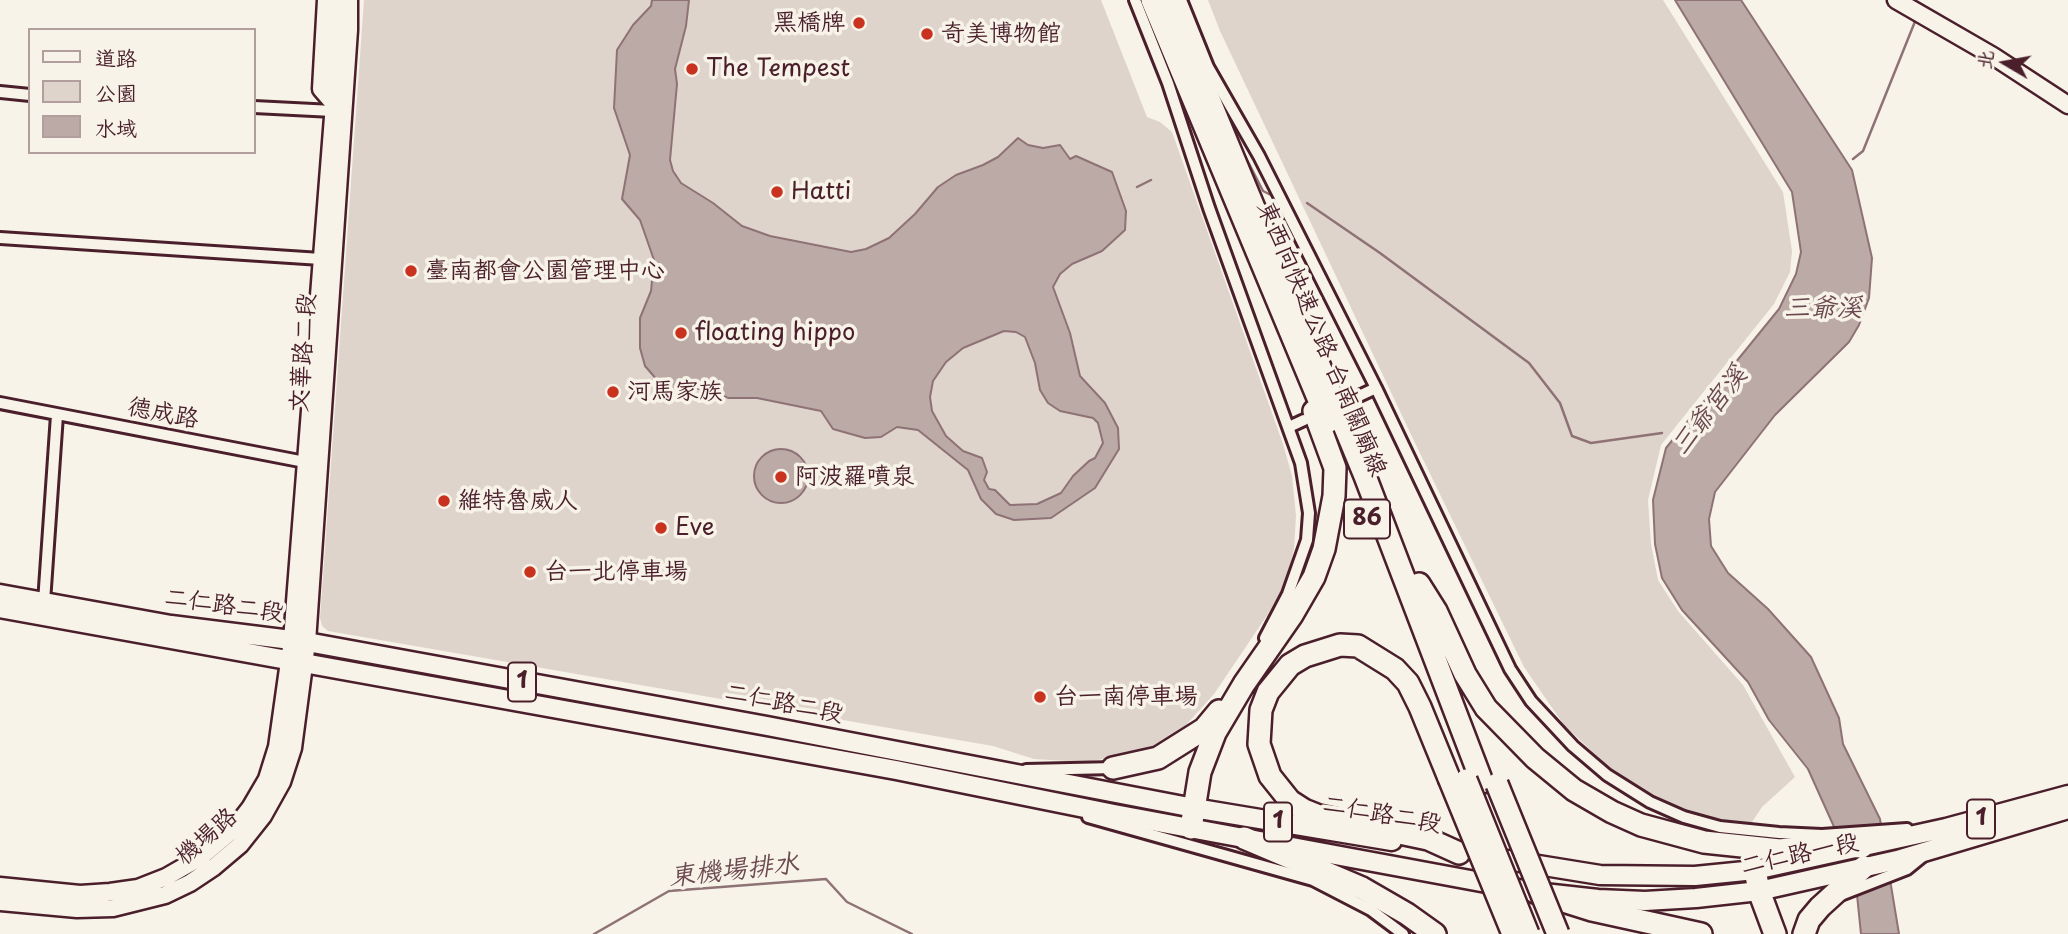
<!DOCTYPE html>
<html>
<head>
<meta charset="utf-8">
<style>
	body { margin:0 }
	#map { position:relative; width:2068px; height:934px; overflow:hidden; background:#f7f3e8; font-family:"Playpen Sans","LXGW WenKai TC",sans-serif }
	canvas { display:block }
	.legend { position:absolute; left:28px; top:28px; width:228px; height:126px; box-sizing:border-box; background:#f7f3e8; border:2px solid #b29e9c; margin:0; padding:9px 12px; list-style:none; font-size:21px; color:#4a1f2b }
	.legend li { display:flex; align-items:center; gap:14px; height:35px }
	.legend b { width:35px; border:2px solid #b29e9c }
	.north { position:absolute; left:1970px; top:28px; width:70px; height:70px; -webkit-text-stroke:5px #f7f3e8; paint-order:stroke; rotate:280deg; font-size:19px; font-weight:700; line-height:28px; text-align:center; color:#4a1f2b }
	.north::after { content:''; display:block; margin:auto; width:24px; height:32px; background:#4a1f2b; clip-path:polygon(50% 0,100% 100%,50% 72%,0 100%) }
</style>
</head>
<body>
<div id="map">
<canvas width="2068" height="934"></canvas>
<ul class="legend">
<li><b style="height:9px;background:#f7f3e8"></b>道路</li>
<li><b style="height:19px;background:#ded4cc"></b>公園</li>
<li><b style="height:19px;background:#bcaaa7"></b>水域</li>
</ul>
<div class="north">北</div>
</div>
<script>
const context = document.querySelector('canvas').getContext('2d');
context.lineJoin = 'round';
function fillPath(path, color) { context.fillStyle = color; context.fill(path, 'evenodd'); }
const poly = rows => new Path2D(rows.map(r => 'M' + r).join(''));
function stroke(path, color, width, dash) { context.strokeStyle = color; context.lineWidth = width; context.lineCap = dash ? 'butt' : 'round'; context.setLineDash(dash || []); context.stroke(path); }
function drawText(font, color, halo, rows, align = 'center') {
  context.font = font + ' "Playpen Sans","LXGW WenKai TC",sans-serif'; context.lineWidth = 7; context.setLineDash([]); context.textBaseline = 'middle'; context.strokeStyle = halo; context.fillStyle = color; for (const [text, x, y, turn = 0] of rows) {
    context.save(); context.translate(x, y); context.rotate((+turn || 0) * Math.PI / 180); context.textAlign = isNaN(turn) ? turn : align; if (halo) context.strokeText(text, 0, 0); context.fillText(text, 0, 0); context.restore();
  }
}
fillPath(poly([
	[364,0,1101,0,1147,117,1160,122,1172,132,1283,444,1292,476,1296,516,1294,549,1286,582,1268,614,1214,694,1186,725,1159,745,1141,753,1085,762,1034,759,993,746,328,631,322,626,320,618],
	[1208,0,1663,0,1783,192,1792,251,1790,272,1774,304,1661,445,1648,500,1651,544,1658,580,1678,611,1743,685,1795,777,1762,807,1750,825,1730,823,1691,814,1651,798,1618,776,1564,725,1524,667,1415,443,1220,31]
]), '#ded4cc');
const water = poly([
	[652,0,689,0,686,26,675,69,677,84,670,160,673,171,681,183,713,203,742,226,770,236,851,252,866,249,889,238,915,214,938,187,956,175,983,165,998,157,1018,138,1028,145,1043,148,1060,145,1070,159,1076,156,1112,172,1126,211,1125,230,1102,251,1072,264,1060,274,1053,287,1070,333,1080,376,1105,403,1118,428,1119,449,1095,488,1051,518,1014,520,996,514,981,499,968,470,918,430,897,427,881,437,865,438,833,429,821,411,757,398,728,398,716,391,685,387,677,394,658,381,645,366,640,348,640,318,651,291,654,260,640,220,622,199,630,155,614,108,617,50,633,25,651,6,652,0],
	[1004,331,1016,332,1025,337,1035,363,1040,390,1048,403,1060,411,1093,418,1098,423,1103,443,1095,458,1089,461,1073,476,1061,493,1037,504,1010,505,995,490,989,489,984,480,987,472,982,458,963,451,946,436,932,411,930,397,933,381,946,362,963,348,1004,331],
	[1675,0,1741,0,1852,170,1872,258,1869,298,1859,325,1849,342,1775,415,1715,492,1709,519,1711,546,1728,573,1768,609,1811,657,1839,718,1843,744,1880,819,1899,934,1861,934,1857,895,1835,829,1808,769,1769,720,1748,682,1682,610,1662,578,1655,544,1653,500,1666,448,1779,309,1796,274,1801,252,1792,192,1675,0],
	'754 476a27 27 0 1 1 54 0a27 27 0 1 1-54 0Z'
]);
fillPath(water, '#bcaaa7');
stroke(water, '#8e7275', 2);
stroke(poly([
	[1243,152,1263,191,1271,195],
	[1853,159,1863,151,1916,19],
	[1137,187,1151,180],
	[1307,203,1380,253,1529,363,1560,403,1572,436,1591,443,1662,433],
	[594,934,669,891,826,879,847,902,912,934]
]), '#8e7275', 2.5);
stroke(poly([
	[1332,407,1359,396]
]), '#d4c9c2', 10, [10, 5]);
const street = poly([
	[1135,0,1168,83,1209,208,1301,463,1309,513,1307,540,1288,594,1265,638],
	[1181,0,1208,67,1259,156,1376,388,1510,669,1531,701,1573,746,1607,775,1650,802,1684,817,1720,827,1779,833,1822,835,1907,829],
	[0,92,30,95],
	[254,107,333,111],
	[0,238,321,259],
	[1359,396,1376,388],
	[0,403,310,463],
	[1289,427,1304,420],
	[44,602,57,415],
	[1026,770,1115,768],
	[1088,817,1313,880,1371,910,1403,934],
	[1843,894,1907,869,1923,856]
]);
const secondary = poly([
	[326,0,321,89,334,104],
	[1896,0,1993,56,2068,105],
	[0,886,80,894,110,892,138,888,166,877,201,857,233,830,250,808,267,779,277,747,292,640,334,104,337,0],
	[0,902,77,909,113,908,165,895,190,883,214,867,240,845,263,816,282,782,293,748,307,642,349,30,349,0]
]);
const primary = poly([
	[0,594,171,625,307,642,767,726,1194,808,1392,841],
	[0,608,896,770,1114,814,1535,892,1598,899,1645,901,1696,898,1759,891,1897,860,2068,809],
	[1489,857,1600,875,1695,876,1755,870,1946,828,2068,795]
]);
const highway = poly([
	[1152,0,1328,422],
	[1168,0,1365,476,1482,782],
	[1419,584,1436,611,1465,674,1486,708,1535,758,1574,790,1612,812,1641,825,1704,842,1780,850,1825,845,1862,847],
	[1113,768,1158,758,1204,729,1219,711],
	[1449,778,1420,707,1408,683,1395,669,1358,646,1340,645,1305,656,1290,665,1268,692,1261,710,1259,744,1270,776,1290,801,1304,810,1319,816,1428,839,1459,853],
	[1191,828,1200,772,1215,733,1244,684,1292,615,1314,577,1324,549,1334,496,1335,468,1314,411],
	[1244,838,1362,888,1407,914,1435,934],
	[1755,870,1759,891,1775,934],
	[1535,892,1592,910,1701,934],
	[1804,934,1809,920,1820,907,1864,867]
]);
stroke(street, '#4a1f2b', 16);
stroke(secondary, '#4a1f2b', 21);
stroke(primary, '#4a1f2b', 23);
stroke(highway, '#4a1f2b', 26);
stroke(street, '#f7f3e8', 10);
stroke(secondary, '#f7f3e8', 16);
stroke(primary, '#f7f3e8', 18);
stroke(highway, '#f7f3e8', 21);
const highwayBridge = poly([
	[1449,778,1513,934],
	[1466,780,1528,934],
	[1497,784,1558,934]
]);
stroke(highwayBridge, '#4a1f2b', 26, []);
stroke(highwayBridge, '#f7f3e8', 21);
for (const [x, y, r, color] of [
	[859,23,7,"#c8321e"],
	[927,34,7,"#c8321e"],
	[692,69,7,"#c8321e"],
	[777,192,7,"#c8321e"],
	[411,271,7,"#c8321e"],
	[681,333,7,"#c8321e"],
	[613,392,7,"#c8321e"],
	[781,477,7,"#c8321e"],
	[444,501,7,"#c8321e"],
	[661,528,7,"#c8321e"],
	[530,572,7,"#c8321e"],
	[1040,697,7,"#c8321e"]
]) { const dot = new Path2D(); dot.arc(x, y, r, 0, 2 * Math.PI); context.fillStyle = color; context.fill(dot); stroke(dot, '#f7f3e8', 2.5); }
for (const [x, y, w] of [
	[1367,519,46],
	[522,682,28],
	[1981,819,28],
	[1278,822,28]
]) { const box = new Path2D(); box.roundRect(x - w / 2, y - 19.5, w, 39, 5); context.fillStyle = '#f7f3e8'; context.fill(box); stroke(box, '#4a1f2b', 2); }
drawText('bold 23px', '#4a1f2b', null, [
	["86",1367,519],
	["1",522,682],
	["1",1981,819],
	["1",1278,822]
]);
drawText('24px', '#4a1f2b', '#f7f3e8', [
	["黑橋牌",845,23,"right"],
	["奇美博物館",941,34],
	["The Tempest",706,69],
	["Hatti",791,192],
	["臺南都會公園管理中心",425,271],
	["floating hippo",695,333],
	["河馬家族",627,392],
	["阿波羅噴泉",795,477],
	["維特魯威人",458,501],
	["Eve",675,528],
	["台一北停車場",544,572],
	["台一南停車場",1054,697]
], 'left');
drawText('24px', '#4a1f2b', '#f7f3e8', [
	["東西向快速公路 台南關廟線",1321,339,67],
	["文華路二段",304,353,-86],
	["德成路",163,414,11],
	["二仁路二段",224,606,8],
	["二仁路二段",784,704,11],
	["二仁路二段",1382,815,10],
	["機場路",207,837,-41],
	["二仁路一段",1800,855,-12]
]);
drawText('italic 26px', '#6c4950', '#f7f3e8', [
	["三爺溪",1823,309],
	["三爺宮溪",1710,411,-52],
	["東機場排水",734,871,-6]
]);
</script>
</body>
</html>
